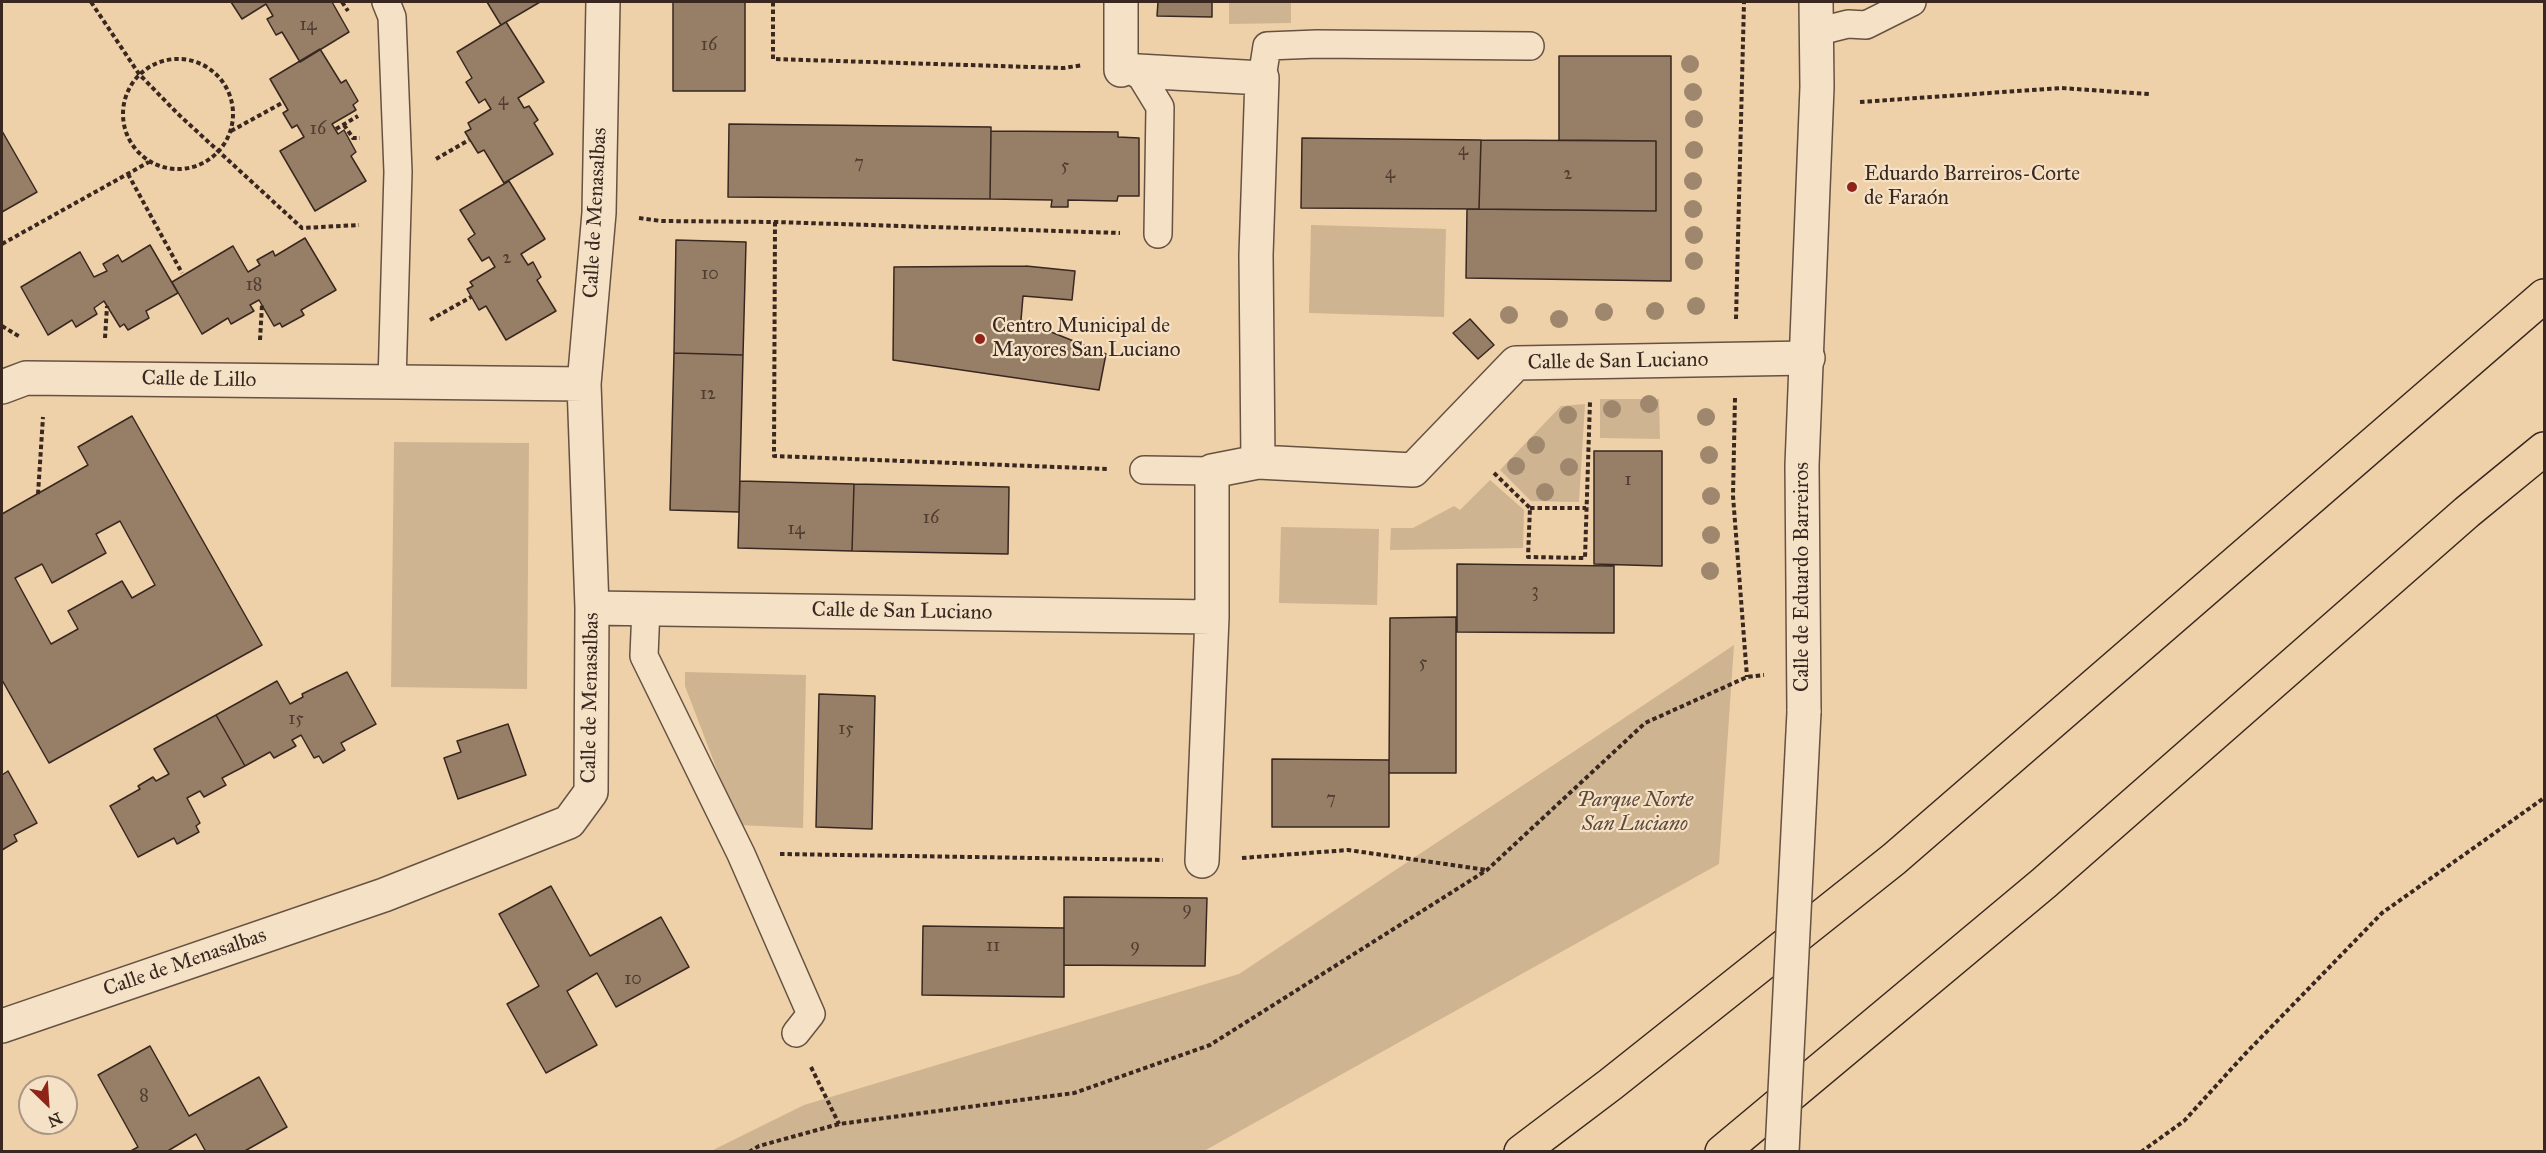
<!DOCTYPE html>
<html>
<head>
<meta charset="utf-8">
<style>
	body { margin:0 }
	#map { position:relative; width:2546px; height:1153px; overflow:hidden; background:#eed1a8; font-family:"IM FELL Great Primer",serif }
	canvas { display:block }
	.frame { position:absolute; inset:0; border:3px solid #392720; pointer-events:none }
	.north { position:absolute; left:18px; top:1075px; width:60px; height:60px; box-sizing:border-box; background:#f4e1c6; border:2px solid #a99784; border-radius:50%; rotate:155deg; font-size:16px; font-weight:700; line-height:24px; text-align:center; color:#392720 }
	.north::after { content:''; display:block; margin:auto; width:21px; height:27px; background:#8f2418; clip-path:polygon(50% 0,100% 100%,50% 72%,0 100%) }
</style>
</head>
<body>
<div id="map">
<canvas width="2546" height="1153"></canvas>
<div class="frame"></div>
<div class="north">N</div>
</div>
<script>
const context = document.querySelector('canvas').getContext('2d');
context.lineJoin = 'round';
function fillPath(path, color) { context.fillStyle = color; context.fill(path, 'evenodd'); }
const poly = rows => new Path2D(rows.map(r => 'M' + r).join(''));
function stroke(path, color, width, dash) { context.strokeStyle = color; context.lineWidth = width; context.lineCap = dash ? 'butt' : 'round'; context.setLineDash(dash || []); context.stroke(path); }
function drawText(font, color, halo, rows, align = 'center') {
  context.font = font + ' "IM FELL Great Primer",serif'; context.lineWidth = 4.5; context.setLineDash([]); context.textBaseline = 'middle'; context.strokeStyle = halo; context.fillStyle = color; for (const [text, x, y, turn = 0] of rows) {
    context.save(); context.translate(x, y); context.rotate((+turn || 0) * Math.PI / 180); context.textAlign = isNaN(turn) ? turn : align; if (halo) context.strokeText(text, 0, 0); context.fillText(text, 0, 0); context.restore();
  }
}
fillPath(poly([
	[1229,2,1291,2,1291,23,1229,24],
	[1311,225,1446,229,1444,317,1309,313],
	[1600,399,1659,399,1660,439,1600,438],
	[1585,404,1579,502,1531,501,1500,470,1561,406],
	[394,442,529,443,527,689,391,687],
	[1490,480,1524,510,1523,548,1390,550,1391,528,1413,528,1454,506,1460,510],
	[1281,527,1379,529,1377,605,1279,603],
	[1734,645,1719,864,1204,1151,711,1151,804,1105,1239,974],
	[685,672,806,675,803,828,738,825,685,686]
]), '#cfb491');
const building = poly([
	[231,2,332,2,349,32,300,62,282,32,276,35,267,19,273,16,266,4,242,19,231,2],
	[487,2,540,2,501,25,487,2],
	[673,2,745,2,745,91,673,91,673,2],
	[1158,2,1212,2,1212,17,1157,16,1158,2],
	[506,22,544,82,518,98,524,108,529,106,538,120,534,123,553,154,504,183,484,150,478,153,465,132,471,129,468,123,491,109,485,99,479,103,466,82,472,78,457,52,506,22],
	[320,49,341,83,346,80,358,101,353,105,356,110,332,124,338,134,344,130,356,152,351,156,366,181,315,211,280,151,304,137,297,125,292,128,283,113,288,110,270,79,320,49],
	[1559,56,1671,56,1671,281,1466,278,1467,209,1656,211,1656,141,1559,140,1559,56],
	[729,124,991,127,990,199,728,197,729,124],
	[2,131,37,192,2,212,2,131],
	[991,131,1118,132,1118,137,1139,138,1139,196,1118,196,1117,201,1068,200,1068,207,1051,207,1052,200,990,199,991,131],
	[1302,138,1481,140,1479,209,1301,208,1302,138],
	[1481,140,1656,141,1656,211,1479,209,1481,140],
	[509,181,545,239,521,254,528,265,533,262,541,277,537,280,556,311,506,340,486,306,479,310,467,289,473,286,470,282,495,267,489,257,482,261,468,239,475,234,460,210,509,181],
	[305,238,336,290,301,310,304,315,282,327,280,323,274,326,259,300,250,305,254,311,231,324,228,318,202,334,172,282,233,246,248,272,260,265,257,260,273,251,275,256,305,238],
	[676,240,746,242,743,355,674,353,676,240],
	[150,245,178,293,146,311,149,318,128,330,124,324,120,327,104,301,94,308,97,314,76,327,72,320,48,335,21,287,80,252,94,277,107,271,103,264,118,255,122,262,150,245],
	[1026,266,1075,271,1072,300,1023,296,1021,320,1106,354,1099,390,893,360,894,267,1026,266],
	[1470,319,1494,345,1478,359,1453,333,1470,319],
	[674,353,743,355,739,512,670,510,674,353],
	[132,416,262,645,49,763,2,680,2,514,88,465,78,447,132,416],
	[120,521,155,585,132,598,122,581,68,611,78,629,51,644,15,578,42,564,52,583,106,553,96,534,120,521],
	[1594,451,1662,451,1662,566,1594,564,1594,451],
	[740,481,854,484,852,551,738,548,740,481],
	[854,484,1009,487,1008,554,852,551,854,484],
	[1457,564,1614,566,1614,633,1457,632,1457,564],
	[1456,617,1456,773,1389,773,1390,618,1456,617],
	[347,672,376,724,341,743,345,750,323,763,319,756,314,758,301,735,292,740,296,746,274,758,270,752,245,766,216,715,277,681,290,704,303,697,302,694,347,672],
	[819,694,875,696,872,829,816,827,819,694],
	[216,715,245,766,222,778,226,785,204,797,200,791,187,798,200,823,196,826,199,832,177,844,174,838,138,857,110,806,140,789,138,786,153,777,156,781,169,774,154,749,216,715],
	[508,724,526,775,458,799,444,758,461,752,457,741,508,724],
	[1272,759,1389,760,1389,827,1272,827,1272,759],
	[8,771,37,823,14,835,17,841,2,850,2,775,8,771],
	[551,886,590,956,661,917,689,967,616,1007,597,973,567,991,597,1045,546,1073,507,1004,539,986,499,914,551,886],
	[1064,897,1207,898,1205,966,1064,965,1064,897],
	[923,926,1064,928,1064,997,922,995,923,926],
	[150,1046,189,1116,259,1077,287,1127,243,1152,206,1152,196,1134,166,1152,129,1152,138,1147,98,1075,150,1046]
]);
fillPath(building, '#977f67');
stroke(building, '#392720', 1.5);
const service = poly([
	[386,2,392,17,398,172,392,382],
	[1816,32,1848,24,1866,25,1912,2],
	[1122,70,1138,71,1160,107,1158,234],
	[1262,78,1267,46,1317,44,1530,46],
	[1144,470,1212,471],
	[646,608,644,656,741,854,811,1014,796,1033]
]);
const minor = poly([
	[1121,70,1121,2],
	[1138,71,1262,78,1256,255,1258,462,1212,471,1212,617,1202,861],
	[2,387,26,378,584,384],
	[1258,462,1413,470,1516,363,1808,358],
	[592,608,1212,617],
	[2,1026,384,895,569,822,591,792,592,608,584,384,599,213,603,2]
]);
const tertiary = poly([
	[1804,712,1802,465,1817,87,1816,2]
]);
const motorway = poly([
	[1521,1152,1611,1084,1894,859,2544,296],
	[1722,1152,2044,883,2467,512,2544,449]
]);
stroke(service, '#665242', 30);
stroke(minor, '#665242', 36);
stroke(tertiary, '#665242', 36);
stroke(motorway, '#392720', 36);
stroke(poly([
	[91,2,139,74,178,114,302,228,359,225],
	[342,2,348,11],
	[773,2,773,59,1064,68,1083,65],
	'123 114a55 55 0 1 1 110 0a55 55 0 1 1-110 0Z',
	[1860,102,2061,88,2149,94],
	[344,125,353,138,360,138],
	[336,129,358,116],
	[231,131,282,103],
	[436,159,469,140],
	[128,174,182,273],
	[639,218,661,221,775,222,1120,233],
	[775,222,774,456,1108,469],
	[2,244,149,162],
	[1736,319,1744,2],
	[430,320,471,297],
	[2,326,20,337],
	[105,338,107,306],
	[260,340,262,305],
	[1735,398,1733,496,1747,677],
	[1494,473,1530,508,1528,557,1585,558,1590,401],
	[38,494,43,417],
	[1530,508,1586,508],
	[780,854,1163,860],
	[1242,858,1348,850,1487,870],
	[811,1067,839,1124],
	[749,1152,759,1146,839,1124,1074,1093,1210,1045,1487,870,1645,723,1747,677,1764,675],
	[2141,1152,2184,1121,2245,1054,2382,913,2544,798]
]), '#392720', 4, [4.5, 3]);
stroke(service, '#f4e1c6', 27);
stroke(minor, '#f4e1c6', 33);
stroke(tertiary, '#f4e1c6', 33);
stroke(motorway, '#eed1a8', 33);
const tertiaryBridge = poly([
	[1782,1152,1804,712]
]);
stroke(tertiaryBridge, '#665242', 36, []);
stroke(tertiaryBridge, '#f4e1c6', 33);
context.fillStyle = '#9f876d';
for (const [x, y] of [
	[1690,64],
	[1693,92],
	[1694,119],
	[1694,150],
	[1693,181],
	[1693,209],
	[1694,235],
	[1694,261],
	[1696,306],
	[1655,311],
	[1604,312],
	[1509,315],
	[1559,319],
	[1649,404],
	[1612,409],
	[1568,415],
	[1706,417],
	[1536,445],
	[1709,455],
	[1516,466],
	[1569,467],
	[1545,492],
	[1711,496],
	[1711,535],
	[1710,571]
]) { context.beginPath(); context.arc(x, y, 9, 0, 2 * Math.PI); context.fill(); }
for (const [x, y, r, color] of [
	[1852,187,6,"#8f2418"],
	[980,339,6,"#8f2418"]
]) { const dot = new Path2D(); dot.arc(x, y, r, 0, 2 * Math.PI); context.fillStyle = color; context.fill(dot); stroke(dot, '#f4e1c6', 2); }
drawText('18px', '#503d32', null, [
	["14",308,26],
	["16",709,46],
	["4",503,101],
	["16",318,130],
	["4",1463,151],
	["7",859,164],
	["5",1065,167],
	["4",1390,174],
	["2",1568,175],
	["2",507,259],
	["10",710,275],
	["18",254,286],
	["12",708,395],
	["1",1628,481],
	["16",931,519],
	["14",796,530],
	["3",1535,592],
	["5",1423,664],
	["15",296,720],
	["15",846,730],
	["7",1331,800],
	["9",1187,910],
	["11",993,947],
	["9",1135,947],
	["10",633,980],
	["8",144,1097]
]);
drawText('21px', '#392720', '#f4e1c6', [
	["Eduardo Barreiros-Corte",1864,175],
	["de Faraón",1864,199],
	["Centro Municipal de",992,327],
	["Mayores San Luciano",992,351]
], 'left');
drawText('21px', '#392720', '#f4e1c6', [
	["Calle de Menasalbas",596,213,-87],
	["Calle de San Luciano",1618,362,-1],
	["Calle de Lillo",199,380,1],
	["Calle de Eduardo Barreiros",1803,577,-90],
	["Calle de San Luciano",902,612,1],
	["Calle de Menasalbas",591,698,-89],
	["Calle de Menasalbas",185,963,-19]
]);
drawText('italic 21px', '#5e4a3c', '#f4e1c6', [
	["Parque Norte",1635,801],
	["San Luciano",1635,825]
]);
</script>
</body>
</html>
